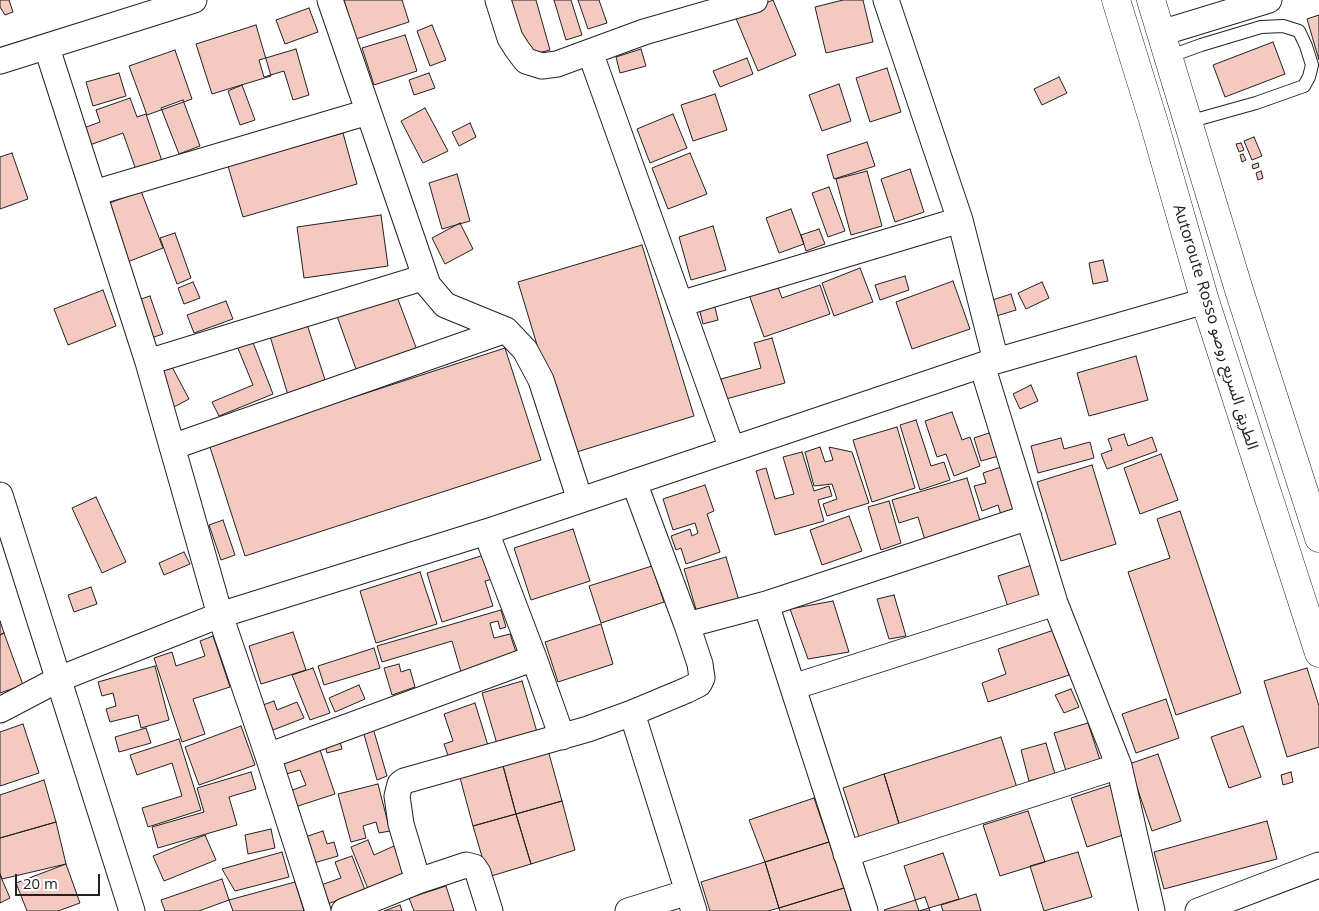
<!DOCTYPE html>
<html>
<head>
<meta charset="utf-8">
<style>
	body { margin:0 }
	#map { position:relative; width:1319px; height:911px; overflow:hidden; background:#fff; font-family:"Open Sans",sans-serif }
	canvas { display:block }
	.scale { position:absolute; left:15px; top:874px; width:85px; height:22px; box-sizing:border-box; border:2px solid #222; border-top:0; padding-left:6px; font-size:15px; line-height:18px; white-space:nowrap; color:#222; -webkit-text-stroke:4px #fff; paint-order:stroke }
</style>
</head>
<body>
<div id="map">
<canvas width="1319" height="911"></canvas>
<div class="scale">20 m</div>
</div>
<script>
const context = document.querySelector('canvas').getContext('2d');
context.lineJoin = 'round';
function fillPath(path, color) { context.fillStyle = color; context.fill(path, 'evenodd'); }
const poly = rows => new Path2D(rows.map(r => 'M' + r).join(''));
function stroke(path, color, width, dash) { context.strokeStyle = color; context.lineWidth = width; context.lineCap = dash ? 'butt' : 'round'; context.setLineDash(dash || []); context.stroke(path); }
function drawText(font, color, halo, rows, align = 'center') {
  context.font = font + ' "Open Sans","Noto Sans Arabic",sans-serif'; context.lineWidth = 4; context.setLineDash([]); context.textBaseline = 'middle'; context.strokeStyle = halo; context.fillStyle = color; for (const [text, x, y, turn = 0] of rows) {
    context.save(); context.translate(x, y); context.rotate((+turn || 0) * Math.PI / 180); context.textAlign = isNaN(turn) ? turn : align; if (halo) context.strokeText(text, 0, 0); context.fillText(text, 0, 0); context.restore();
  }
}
const building = poly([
	[0,0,9,0,13,12,5,15,0,7,0,0],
	[344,0,402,0,409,22,356,39,344,0],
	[511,0,536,0,550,50,527,56,511,0],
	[554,0,571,0,582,35,566,40,554,0],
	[578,0,599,0,607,23,588,29,578,0],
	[773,0,796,55,758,71,735,16,773,0],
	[843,0,863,0,873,42,826,53,815,7,843,0],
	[309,8,318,32,285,44,276,20,309,8],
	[1319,15,1319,60,1307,19,1319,15],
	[256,25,271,76,212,94,196,44,256,25],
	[432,25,446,60,430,66,417,31,432,25],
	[405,35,417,71,374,85,362,48,405,35],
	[1273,42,1285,74,1225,97,1213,65,1273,42],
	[296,49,309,95,293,100,284,71,264,77,259,60,296,49],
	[641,49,646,66,620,73,616,57,641,49],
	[175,50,192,99,147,115,129,66,175,50],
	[747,58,753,74,720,87,713,71,747,58],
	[887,68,901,112,870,122,856,78,887,68],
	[119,73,126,96,93,106,86,82,119,73],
	[429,73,435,88,414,95,409,80,429,73],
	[1059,77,1067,93,1042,105,1034,89,1059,77],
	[839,84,851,121,822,131,809,95,839,84],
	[242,85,255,120,240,125,228,91,242,85],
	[715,94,727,130,693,141,681,105,715,94],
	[130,98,137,117,146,114,162,161,136,170,123,133,87,146,81,129,100,122,96,110,130,98],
	[183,100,200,146,179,154,161,108,183,100],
	[425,108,448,151,423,163,401,121,425,108],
	[673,114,687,148,650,163,637,129,673,114],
	[470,123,476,137,459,146,452,132,470,123],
	[343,133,357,184,243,217,228,166,343,133],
	[1254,137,1262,156,1252,160,1244,141,1254,137],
	[867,142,875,166,834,179,827,155,867,142],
	[1241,143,1244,150,1239,152,1236,144,1241,143],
	[12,153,28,199,0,209,0,157,12,153],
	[690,153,707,194,668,209,652,168,690,153],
	[1243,154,1246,160,1242,162,1240,155,1243,154],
	[1258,163,1259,167,1253,169,1252,165,1258,163],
	[910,169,924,212,895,222,881,179,910,169],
	[867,171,882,226,851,235,836,179,867,171],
	[1261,171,1263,178,1258,180,1256,173,1261,171],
	[457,174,470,221,442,229,429,183,457,174],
	[829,187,845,231,828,237,812,193,829,187],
	[141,191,163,248,125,263,102,206,141,191],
	[791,209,804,244,779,253,766,218,791,209],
	[381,215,388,266,304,278,297,227,381,215],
	[460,223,473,249,445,264,432,238,460,223],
	[713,226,726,270,691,280,679,237,713,226],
	[819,229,825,244,806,251,801,235,819,229],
	[175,233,191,278,177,284,160,238,175,233],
	[642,245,694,416,570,454,518,282,642,245],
	[1103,260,1108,281,1093,284,1089,263,1103,260],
	[860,268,873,302,834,316,822,283,860,268],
	[905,276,909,290,880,300,875,285,905,276],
	[775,279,782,298,820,285,830,314,764,337,747,289,775,279],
	[953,281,970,329,912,349,896,302,953,281],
	[193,282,200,298,184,304,178,288,193,282],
	[1042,282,1049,298,1026,309,1018,293,1042,282],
	[103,290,116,326,68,345,54,309,103,290],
	[396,294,417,350,357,372,337,316,396,294],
	[1011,294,1016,310,990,318,986,302,1011,294],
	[150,296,163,334,148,339,135,301,150,296],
	[713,299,718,320,703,324,698,303,713,299],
	[226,301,233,319,194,333,187,315,226,301],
	[306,321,326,383,288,395,269,333,306,321],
	[772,338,785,383,726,399,721,379,761,368,754,343,772,338],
	[252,340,273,394,219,416,212,402,253,385,237,346,252,340],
	[505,348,541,460,245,556,209,444,505,348],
	[1136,356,1148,400,1089,416,1077,373,1136,356],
	[170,363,189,399,174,407,155,371,170,363],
	[1031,385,1038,401,1020,409,1013,394,1031,385],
	[952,412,962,440,970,437,980,466,954,476,946,454,937,457,925,421,952,412],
	[916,420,931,466,944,462,950,480,920,490,900,425,916,420],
	[897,427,915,488,872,502,853,440,897,427],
	[995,431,1002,455,981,461,974,438,995,431],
	[1124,434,1128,446,1152,437,1157,451,1107,469,1101,454,1112,450,1108,439,1124,434],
	[1061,438,1064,449,1090,442,1094,458,1038,473,1031,446,1061,438],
	[820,447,825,462,833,460,829,447,852,452,869,503,827,516,823,504,837,499,832,484,814,486,805,452,820,447],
	[802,452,814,491,829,486,832,496,818,500,824,521,775,535,756,471,766,468,775,499,794,494,783,457,802,452],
	[1161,454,1178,500,1140,514,1124,468,1161,454],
	[1007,465,1022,512,1002,518,998,505,982,511,974,486,986,483,983,473,1007,465],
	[1092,465,1116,544,1061,561,1037,482,1092,465],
	[967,478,981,524,925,540,918,517,899,523,892,500,967,478],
	[705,485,714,511,707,514,720,552,686,564,681,548,676,550,671,536,690,529,692,536,698,533,695,523,673,530,663,499,705,485],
	[96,497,126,562,102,573,72,508,96,497],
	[889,501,901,543,881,550,868,507,889,501],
	[1180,511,1241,693,1176,715,1128,572,1170,558,1157,519,1180,511],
	[849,516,862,551,822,565,810,530,849,516],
	[223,520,235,555,221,560,209,525,223,520],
	[573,529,590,581,531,600,514,548,573,529],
	[184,552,190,564,164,575,159,563,184,552],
	[484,555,492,579,485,581,493,606,442,622,427,573,484,555],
	[726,557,740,604,698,616,684,569,726,557],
	[1035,564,1045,595,1008,607,998,576,1035,564],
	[652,566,664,602,601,623,589,586,652,566],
	[420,572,437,624,376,643,360,591,420,572],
	[91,587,97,604,74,612,68,595,91,587],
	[894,595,906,636,889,639,877,599,894,595],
	[833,601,849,652,808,659,790,609,833,601],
	[501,610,506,627,500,629,498,621,490,623,494,638,510,634,517,655,461,672,452,641,382,662,377,646,501,610],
	[0,621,4,633,0,635,0,621],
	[601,624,613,664,558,682,545,642,601,624],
	[1054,630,1069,675,988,702,982,683,1006,674,998,649,1054,630],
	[293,632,306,670,261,684,249,646,293,632],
	[4,633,23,685,0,693,0,635,4,633],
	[213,636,230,687,193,699,205,734,182,742,154,658,172,652,176,666,205,656,200,641,213,636],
	[374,648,380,668,324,685,318,666,374,648],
	[399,664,401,672,410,669,415,687,392,695,384,668,399,664],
	[155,666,169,720,141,728,138,715,110,722,106,709,116,706,113,693,102,696,98,682,155,666],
	[313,668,330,713,310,720,292,675,313,668],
	[1307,668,1319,706,1319,747,1287,757,1264,681,1307,668],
	[522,681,537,732,497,744,482,693,522,681],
	[359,685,365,699,335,712,329,698,359,685],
	[1071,689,1079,707,1064,713,1055,695,1071,689],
	[1166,699,1179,738,1136,753,1122,714,1166,699],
	[274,701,277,710,297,702,304,718,273,730,263,705,274,701],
	[475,703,490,752,451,764,444,744,453,741,444,714,475,703],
	[1088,723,1101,763,1067,774,1054,733,1088,723],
	[23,724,39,773,0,786,0,732,23,724],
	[241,726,255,765,199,785,185,747,241,726],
	[1243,726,1261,777,1229,788,1211,737,1243,726],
	[146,728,151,743,119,752,115,737,146,728],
	[373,728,387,776,377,780,363,731,373,728],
	[1001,737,1018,791,900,827,884,774,1001,737],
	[339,738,342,749,327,753,324,742,339,738],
	[179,739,201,810,148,827,142,808,182,796,172,763,137,775,130,755,179,739],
	[1046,743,1055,774,1029,781,1021,750,1046,743],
	[318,744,335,794,295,807,290,791,306,785,300,770,283,775,277,758,318,744],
	[548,750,562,801,516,814,502,762,548,750],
	[1158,754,1181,821,1152,831,1129,764,1158,754],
	[502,762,516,814,473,826,459,774,502,762],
	[251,772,256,789,229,797,237,825,158,848,152,827,204,812,197,788,251,772],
	[1291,772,1293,782,1283,785,1281,775,1291,772],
	[884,774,900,827,860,840,843,788,884,774],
	[44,780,56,822,0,838,0,795,44,780],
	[378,784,390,831,379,833,376,822,363,826,366,838,351,842,338,794,378,784],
	[1111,785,1126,834,1087,847,1071,798,1111,785],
	[814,798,829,842,765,862,749,820,814,798],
	[562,801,575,850,531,864,516,814,562,801],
	[1028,811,1045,862,1000,876,983,825,1028,811],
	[516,814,531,864,488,877,473,826,516,814],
	[1267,821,1277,859,1164,889,1154,852,1267,821],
	[56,822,66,864,2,879,0,873,0,838,56,822],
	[271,829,275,848,248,854,245,835,271,829],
	[323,831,327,844,334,842,338,856,314,863,305,837,323,831],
	[205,835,216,860,164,881,153,856,205,835],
	[368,840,374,855,394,846,406,874,368,889,351,847,368,840],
	[829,842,844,888,779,908,765,862,829,842],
	[282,852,289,877,235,891,222,869,282,852],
	[1078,852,1092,897,1044,911,1030,866,1078,852],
	[943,853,959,899,919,911,904,866,943,853],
	[352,856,365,890,325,905,318,886,341,878,335,862,352,856],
	[765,862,779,908,768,911,710,911,701,882,765,862],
	[66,864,80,903,58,911,27,911,16,883,66,864],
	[0,875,10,898,0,903,0,875],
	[222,879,229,900,199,911,165,911,161,900,222,879],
	[295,882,304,911,233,911,229,900,295,882],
	[446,886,454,911,414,911,409,898,446,886],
	[844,888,851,911,780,911,779,908,844,888],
	[976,894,981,911,943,911,941,905,976,894],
	[925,897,930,911,885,911,884,910,925,897],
	[400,905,402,911,384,911,400,905]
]);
fillPath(building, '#f3c9c0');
stroke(building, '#222', 1);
const service = poly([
	[1168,57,1201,45,1261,27,1283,26,1299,31,1306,46,1312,65,1309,77,1304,86,1256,103,1188,122]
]);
const minor = poly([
	[330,0,428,285,445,305,506,330,525,350,541,380,580,500],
	[498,0,510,38,517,49,526,61,542,66,557,64,644,32,755,0],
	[886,0,960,220,996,361],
	[1161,33,1269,0],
	[47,48,148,362,220,615,268,756,318,911],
	[590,52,732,449],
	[0,61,194,0],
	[94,193,368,112],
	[680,304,960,220],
	[148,362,425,277],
	[982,365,1055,603,1119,766,1152,911],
	[172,447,506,330],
	[0,495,132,911],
	[486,532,534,658,562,737],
	[766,604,865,911],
	[687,625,766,604,1029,517],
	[793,687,1055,603],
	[0,710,59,679,220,615,486,532,982,365,1205,301],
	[632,713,694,911],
	[268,756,534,658],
	[846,854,1119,766],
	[418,881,401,824,397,796,400,784,404,781,588,729,632,713,687,690,699,684,702,678,700,664,687,625,634,482],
	[344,911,418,881,466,865,474,867,478,873,490,911],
	[628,911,688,892],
	[1198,911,1319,865]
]);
const trunk = poly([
	[1116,0,1154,123,1205,301,1319,653],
	[1151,0,1239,290,1319,538]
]);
stroke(service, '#222', 14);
stroke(minor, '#222', 27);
stroke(trunk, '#222', 29);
stroke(service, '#fff', 12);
stroke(minor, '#fff', 25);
stroke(trunk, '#fff', 28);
drawText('16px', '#222', '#fff', [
	["Autoroute Rosso الطريق السريع روصو",1215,327,73]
]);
</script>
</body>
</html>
